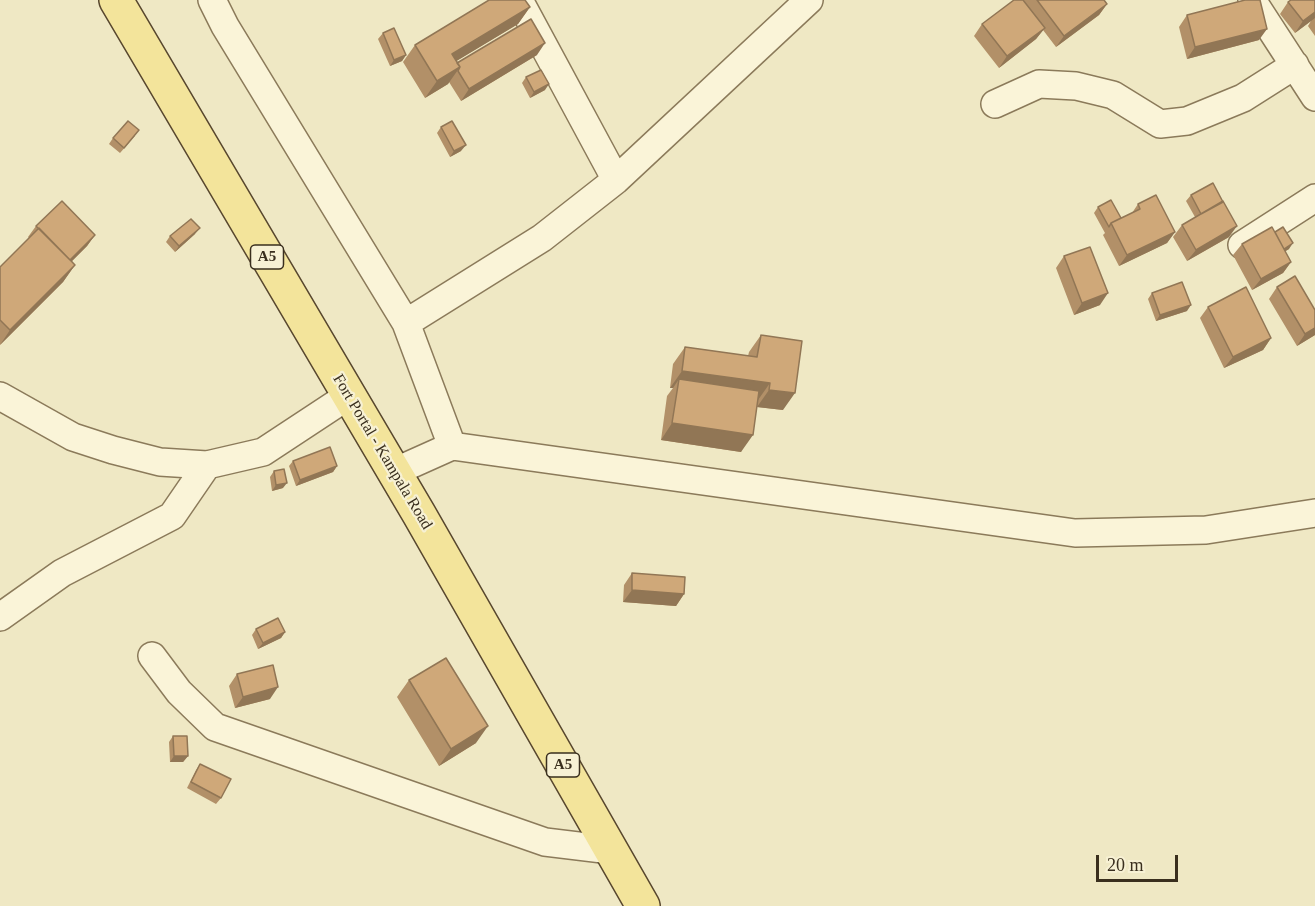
<!DOCTYPE html>
<html>
<head>
<meta charset="utf-8">
<style>
	body { margin:0 }
	#map { position:relative; width:1315px; height:906px; overflow:hidden; background:#efe8c4; font-family:"Times New Roman",serif }
	canvas { display:block }
	.scale { position:absolute; left:1096px; top:855px; width:82px; height:27px; box-sizing:border-box; border:3px solid #3a2f1e; border-top:0; padding-left:8px; font-size:18px; line-height:21px; white-space:nowrap; color:#3a2f1e; -webkit-text-stroke:4px #f7f1d4; paint-order:stroke }
</style>
</head>
<body>
<div id="map">
<canvas width="1315" height="906"></canvas>
<div class="scale">20 m</div>
</div>
<script>
const context = document.querySelector('canvas').getContext('2d');
context.lineJoin = 'round';
const poly = rows => new Path2D(rows.map(r => 'M' + r).join(''));
function stroke(path, color, width, dash) { context.strokeStyle = color; context.lineWidth = width; context.lineCap = dash ? 'butt' : 'round'; context.setLineDash(dash || []); context.stroke(path); }
function fillPath(path, color) { context.fillStyle = color; context.fill(path, 'evenodd'); }
function drawText(font, color, halo, rows, align = 'center') {
  context.font = font + ' "Times New Roman",serif'; context.lineWidth = 4.5; context.setLineDash([]); context.textBaseline = 'middle'; context.strokeStyle = halo; context.fillStyle = color; for (const [text, x, y, turn = 0] of rows) {
    context.save(); context.translate(x, y); context.rotate((+turn || 0) * Math.PI / 180); context.textAlign = isNaN(turn) ? turn : align; if (halo) context.strokeText(text, 0, 0); context.fillText(text, 0, 0); context.restore();
  }
}
const minor = poly([
	[212,0,225,26,406,323],
	[519,0,616,180],
	[1252,0,1315,97],
	[995,104,1039,84,1076,86,1113,95,1160,124,1187,121,1243,98,1295,65],
	[1242,245,1315,198],
	[0,396,73,437,113,450,160,462,207,465,263,452,348,396],
	[452,446,406,323,542,238,616,180,809,0],
	[394,472,452,446,1075,533,1206,530,1315,513],
	[0,617,62,573,172,516,207,465],
	[152,656,179,692,215,727,545,842,611,850]
]);
const major = poly([
	[116,0,419,514,643,906]
]);
stroke(minor, '#8b7a5a', 30);
stroke(major, '#58472e', 36);
stroke(minor, '#faf4d8', 27);
stroke(major, '#f3e49b', 33);
fillPath(poly([
	[1014,0,1104,0,1107,4,1099,15,1056,47,1043,30,1036,39,999,68,974,36,982,24],
	[1315,0,1315,36,1308,26,1311,21,1295,33,1280,14,1288,2],
	[530,7,518,24,456,61,457,63,537,55,461,101,449,82,448,84,425,98,403,62,415,45],
	[1187,15,1259,40,1187,59,1179,27],
	[383,33,406,55,402,61,390,66,378,39],
	[526,77,545,90,530,98,522,83],
	[441,127,461,151,450,157,437,133],
	[135,136,120,153,109,144,113,138],
	[1191,195,1229,237,1187,261,1173,237,1182,225,1195,217,1186,201],
	[1138,204,1175,232,1167,243,1119,266,1103,235,1105,233,1094,213,1098,207,1121,218,1132,213],
	[36,226,95,235,87,246,72,261,75,265,63,282,0,345,0,267,29,238,28,237],
	[195,234,175,252,166,242,170,236],
	[1242,244,1289,249,1285,251,1291,262,1283,273,1252,290,1233,255],
	[1064,256,1100,305,1074,315,1056,268],
	[1277,287,1315,310,1315,335,1297,346,1269,299],
	[1152,293,1187,311,1156,321,1148,299],
	[1208,307,1271,338,1263,350,1224,368,1200,318],
	[761,335,783,410,757,407,741,452,661,440,667,396,673,388,670,388,673,364,685,347,748,356,749,352],
	[293,461,337,466,333,472,296,486,289,466],
	[274,471,283,488,272,491,270,477],
	[632,573,684,594,676,606,623,602,624,585],
	[256,629,285,632,281,638,258,649,252,635],
	[237,674,270,699,235,708,229,686],
	[409,680,476,743,439,766,397,697],
	[173,736,188,756,183,762,170,762,169,742],
	[200,764,221,798,216,804,187,788,196,770]
]), '#b29068');
fillPath(poly([
	[1107,4,1099,15,1056,47,1064,36],
	[530,7,518,24,440,71,452,54],
	[1315,12,1315,18,1295,33,1303,21],
	[1045,28,1036,39,999,68,1007,56],
	[1267,29,1259,40,1187,59,1195,47],
	[545,43,537,55,461,101,469,89],
	[406,55,402,61,390,66,394,60],
	[460,67,448,84,425,98,437,81],
	[549,84,545,90,530,98,534,92],
	[466,145,461,151,450,157,454,151],
	[1237,226,1229,237,1187,261,1196,250],
	[200,228,195,234,175,252,179,246],
	[1175,232,1167,243,1119,266,1127,255],
	[95,235,87,246,61,272,69,260],
	[1293,243,1289,249,1278,256,1282,250],
	[1291,262,1283,273,1252,290,1261,279],
	[75,265,63,282,0,345,10,330],
	[1108,293,1100,305,1074,315,1082,303],
	[1191,305,1187,311,1156,321,1160,315],
	[1315,328,1315,335,1297,346,1305,334],
	[1271,338,1263,350,1224,368,1233,357],
	[682,371,770,383,758,400,679,379,673,388,670,388],
	[769,390,795,393,783,410,757,407],
	[672,423,753,435,741,452,661,440],
	[337,466,333,472,296,486,300,480],
	[287,483,283,488,272,491,276,485],
	[632,590,684,594,676,606,623,602],
	[285,632,281,638,258,649,263,643],
	[278,687,270,699,235,708,243,697],
	[488,726,476,743,439,766,451,749],
	[174,756,188,756,183,762,170,762]
]), '#917655');
const building = poly([
	[489,0,525,0,530,7,452,54,460,67,437,81,415,45,489,0],
	[1014,0,1023,0,1045,28,1007,56,982,24,1014,0],
	[1037,0,1104,0,1107,4,1064,36,1037,0],
	[1245,0,1260,0,1267,29,1195,47,1187,15,1245,0],
	[1291,0,1315,0,1315,12,1303,21,1288,2,1291,0],
	[531,19,545,43,469,89,458,71,460,67,457,63,531,19],
	[394,28,406,55,394,60,383,33,394,28],
	[541,70,549,84,534,92,526,77,541,70],
	[128,121,139,130,124,148,113,138,128,121],
	[452,121,466,145,454,151,441,127,452,121],
	[1213,183,1223,202,1201,214,1191,195,1213,183],
	[1156,195,1175,232,1127,255,1111,223,1140,209,1138,204,1156,195],
	[1111,200,1121,218,1111,223,1109,227,1098,207,1111,200],
	[62,201,95,235,70,260,36,226,62,201],
	[1223,201,1237,226,1196,250,1182,225,1223,201],
	[191,219,200,228,179,246,170,236,191,219],
	[1272,227,1291,262,1261,279,1242,244,1272,227],
	[1283,227,1293,243,1284,249,1275,232,1283,227],
	[39,228,75,265,10,330,0,320,0,267,39,228],
	[1090,247,1108,293,1082,303,1064,256,1090,247],
	[1295,276,1315,310,1315,328,1305,334,1277,287,1295,276],
	[1182,282,1191,305,1160,315,1152,293,1182,282],
	[1246,287,1271,338,1233,357,1208,307,1246,287],
	[761,335,802,341,795,393,769,390,770,383,682,371,685,347,757,357,761,335],
	[679,379,759,391,753,435,672,423,679,379],
	[330,447,337,466,300,480,293,461,330,447],
	[284,469,287,483,276,485,274,471,284,469],
	[632,573,685,577,684,594,632,590,632,573],
	[278,618,285,632,263,643,256,629,278,618],
	[446,658,488,726,451,749,409,680,446,658],
	[273,665,278,687,243,697,237,674,273,665],
	[173,736,187,736,188,756,174,756,173,736],
	[200,764,231,779,221,798,191,782,200,764]
]);
fillPath(building, '#cfa879');
stroke(building, '#917655', 1.5);
for (const [x, y, w] of [
	[267,257,33],
	[563,765,33]
]) { const box = new Path2D(); box.roundRect(x - w / 2, y - 12, w, 24, 4.5); context.fillStyle = '#f7f1d4'; context.fill(box); stroke(box, '#3a2f1e', 1.5); }
drawText('bold 15px', '#3a2f1e', null, [
	["A5",267,257],
	["A5",563,765]
]);
drawText('16px', '#3a2f1e', '#f7f1d4', [
	["Fort Portal - Kampala Road",382,452,59]
]);
</script>
</body>
</html>
